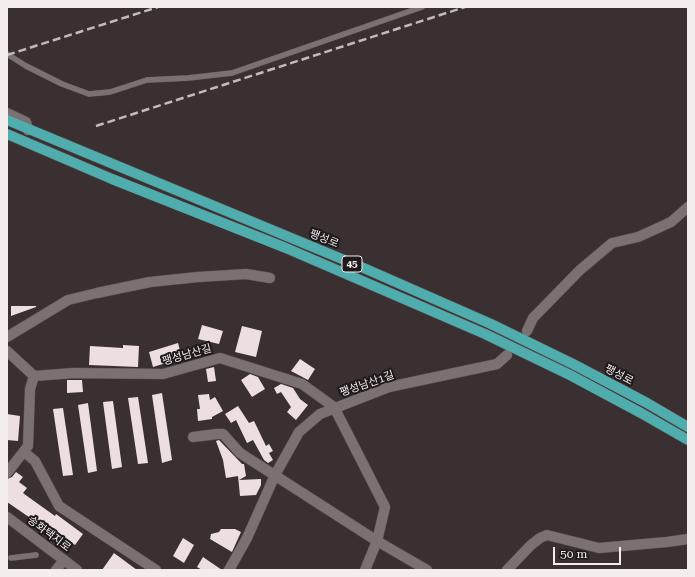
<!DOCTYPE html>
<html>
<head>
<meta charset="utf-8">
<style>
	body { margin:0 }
	#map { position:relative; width:695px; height:577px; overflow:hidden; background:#3a3032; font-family:"Roboto Serif",serif }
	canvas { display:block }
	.frame { position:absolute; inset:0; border:8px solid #f3edee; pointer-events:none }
	.scale { position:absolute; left:553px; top:547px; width:68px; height:18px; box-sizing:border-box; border:2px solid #f3edee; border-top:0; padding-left:5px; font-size:12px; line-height:14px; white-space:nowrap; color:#f3edee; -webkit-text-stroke:3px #1e191a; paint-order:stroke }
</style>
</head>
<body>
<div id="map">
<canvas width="695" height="577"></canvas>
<div class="frame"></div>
<div class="scale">50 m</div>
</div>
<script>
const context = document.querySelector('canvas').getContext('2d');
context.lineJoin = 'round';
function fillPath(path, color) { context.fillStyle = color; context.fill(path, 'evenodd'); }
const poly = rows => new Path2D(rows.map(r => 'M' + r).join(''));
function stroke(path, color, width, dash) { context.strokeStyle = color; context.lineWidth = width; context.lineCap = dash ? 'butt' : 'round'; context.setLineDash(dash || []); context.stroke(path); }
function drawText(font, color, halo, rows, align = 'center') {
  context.font = font + ' "Roboto Serif","Noto Sans KR",serif'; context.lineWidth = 4; context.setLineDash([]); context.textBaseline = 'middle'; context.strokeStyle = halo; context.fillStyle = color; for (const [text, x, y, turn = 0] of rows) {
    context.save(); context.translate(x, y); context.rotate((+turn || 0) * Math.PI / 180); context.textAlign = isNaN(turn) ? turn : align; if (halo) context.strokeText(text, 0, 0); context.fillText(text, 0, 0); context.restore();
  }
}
fillPath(poly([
	[11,306,36,306,36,307,11,316],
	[202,325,223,331,219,344,198,339],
	[242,326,262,331,256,357,235,352],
	[178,343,182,358,153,367,149,352],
	[123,345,139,346,138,367,89,365,90,346,123,348],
	[300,359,315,369,308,380,291,371],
	[214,367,216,381,208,382,206,369],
	[250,374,258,377,265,389,252,397,241,380],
	[67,380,82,380,83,392,67,393],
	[281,384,293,388,300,399,308,405,296,420,287,412,291,407,281,392,277,394,274,388],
	[162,393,172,460,162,463,152,395],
	[209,394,210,400,215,397,223,411,212,417,212,419,198,421,197,409,200,409,198,395],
	[138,397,148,463,138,464,128,398],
	[113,401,122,467,112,469,103,402],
	[88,403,97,471,88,473,78,405],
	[238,406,249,423,254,421,266,446,269,444,273,451,269,453,273,460,268,463,264,460,253,440,247,443,236,420,231,423,225,414],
	[63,408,73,475,63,476,53,409],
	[7,414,20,416,18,441,7,440],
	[219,440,242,464,244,464,246,476,239,480,261,479,261,485,256,495,240,496,238,476,226,478,223,460,216,441],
	[16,472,23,477,19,482,27,488,23,493,27,496,55,516,56,514,83,534,75,545,44,522,42,526,7,502,7,479,12,477],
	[221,529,235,529,241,532,232,552,210,539,211,534,219,532],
	[183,538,194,545,184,563,173,556],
	[114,553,137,570,102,570],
	[203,557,222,570,202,570,197,567]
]), '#ecdee1');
const service = poly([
	[7,54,26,66,62,84,89,94,110,92,147,80,188,78,232,73,422,7],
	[11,558,36,555]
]);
const minor = poly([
	[527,331,533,318,580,270,612,243,638,237,658,228,671,222,688,207],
	[7,337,68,300,97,293,150,282,198,277,246,274,270,278],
	[7,351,34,376,74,373,163,374,220,358,302,384,334,407,385,507,377,541,365,570],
	[193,437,217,434,223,434,240,453,377,541,427,570],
	[24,452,35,461,59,506,156,570],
	[7,473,28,446,30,389,34,376],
	[56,570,64,560],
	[229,570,247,538,275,475,299,432,320,414,389,387,497,364,507,355],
	[507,570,531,545,540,538,547,535,599,548,667,542,688,539]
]);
const tertiary = poly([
	[7,113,26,122,28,130],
	[7,517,77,570]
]);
const primary = poly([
	[7,120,366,269,491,324,575,365,647,403,688,427],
	[7,134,112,179,286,248,485,334,570,375,641,413,688,440]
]);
stroke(service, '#584f51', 6);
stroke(minor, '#584f51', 11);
stroke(tertiary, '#584f51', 11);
stroke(primary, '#584f51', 11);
stroke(service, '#7b7072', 5.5);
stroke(minor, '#7b7072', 10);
stroke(tertiary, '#7b7072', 10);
stroke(primary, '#50adad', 10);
stroke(poly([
	[7,55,158,7],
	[96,126,465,7]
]), '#c2bbbc', 2.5, [8, 4]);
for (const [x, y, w] of [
	[352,264,20]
]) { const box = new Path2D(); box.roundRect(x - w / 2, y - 8, w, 16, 3); context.fillStyle = '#1e191a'; context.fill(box); stroke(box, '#f3edee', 1); }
drawText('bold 10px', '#f3edee', null, [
	["45",352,264]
]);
drawText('11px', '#f3edee', '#1e191a', [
	["팽성로",324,239,22],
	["팽성남산길",187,355,-16],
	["팽성로",619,375,28],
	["팽성남산1길",367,384,-19],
	["송화택지로",49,534,37]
]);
</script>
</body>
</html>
